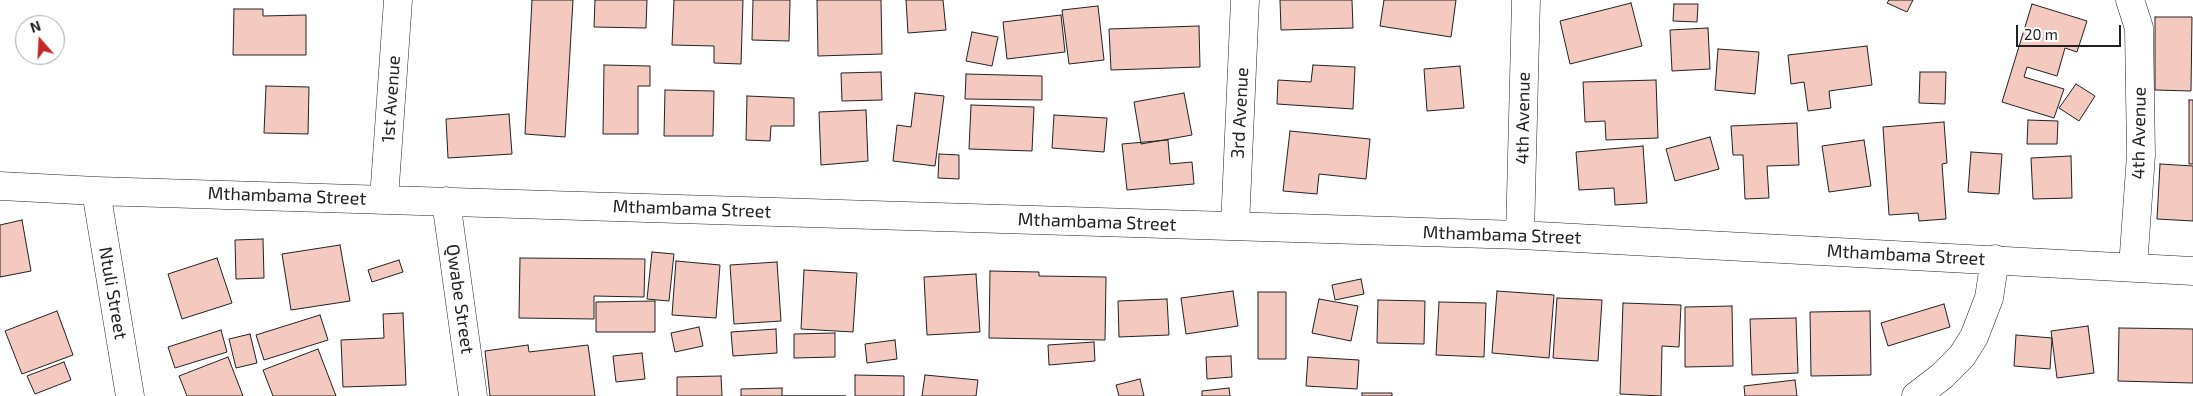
<!DOCTYPE html>
<html>
<head>
<meta charset="utf-8">
<style>
	body { margin:0 }
	#map { position:relative; width:2193px; height:396px; overflow:hidden; background:#fff; font-family:"Exo 2",sans-serif }
	canvas { display:block }
	.north { position:absolute; left:15px; top:15px; width:50px; height:50px; box-sizing:border-box; background:#fff; border:1px solid #a7a7a7; border-radius:50%; rotate:341deg; font-size:14px; font-weight:700; line-height:20px; text-align:center; color:#222 }
	.north::after { content:''; display:block; margin:auto; width:18px; height:22px; background:#c62828; clip-path:polygon(50% 0,100% 100%,50% 72%,0 100%) }
	.scale { position:absolute; left:2016px; top:25px; width:105px; height:22px; box-sizing:border-box; border:2px solid #222; border-top:0; padding-left:6px; font-size:15px; line-height:18px; white-space:nowrap; color:#222; -webkit-text-stroke:4px #fff; paint-order:stroke }
</style>
</head>
<body>
<div id="map">
<canvas width="2193" height="396"></canvas>
<div class="north">N</div>
<div class="scale">20 m</div>
</div>
<script>
const context = document.querySelector('canvas').getContext('2d');
context.lineJoin = 'round';
function fillPath(path, color) { context.fillStyle = color; context.fill(path, 'evenodd'); }
const poly = rows => new Path2D(rows.map(r => 'M' + r).join(''));
function stroke(path, color, width, dash) { context.strokeStyle = color; context.lineWidth = width; context.lineCap = dash ? 'butt' : 'round'; context.setLineDash(dash || []); context.stroke(path); }
function drawText(font, color, halo, rows, align = 'center') {
  context.font = font + ' "Exo 2",sans-serif'; context.lineWidth = 4; context.setLineDash([]); context.textBaseline = 'middle'; context.strokeStyle = halo; context.fillStyle = color; for (const [text, x, y, turn = 0] of rows) {
    context.save(); context.translate(x, y); context.rotate((+turn || 0) * Math.PI / 180); context.textAlign = isNaN(turn) ? turn : align; if (halo) context.strokeText(text, 0, 0); context.fillText(text, 0, 0); context.restore();
  }
}
const building = poly([
	[532,0,573,0,565,137,525,134,532,0],
	[595,0,647,0,646,28,594,27,595,0],
	[674,0,743,0,741,64,714,63,714,46,672,45,674,0],
	[753,0,790,0,789,41,752,40,753,0],
	[817,0,881,0,882,54,818,56,817,0],
	[906,0,943,0,946,30,908,33,906,0],
	[1280,0,1352,0,1353,28,1281,30,1280,0],
	[1384,0,1456,0,1451,37,1380,26,1384,0],
	[1889,0,1913,0,1907,12,1887,3,1889,0],
	[1631,3,1642,46,1570,64,1560,21,1631,3],
	[1674,4,1698,4,1697,22,1673,21,1674,4],
	[2032,4,2087,21,2077,52,2065,48,2057,76,2027,67,2024,77,2064,89,2054,118,2002,102,2032,4],
	[1098,6,1104,60,1069,64,1062,10,1098,6],
	[234,9,263,9,263,16,306,15,306,55,233,55,234,9],
	[1061,15,1065,52,1007,59,1003,22,1061,15],
	[2155,17,2192,17,2191,91,2155,90,2155,17],
	[1199,26,1200,67,1111,70,1109,29,1199,26],
	[1708,28,1710,69,1672,71,1670,30,1708,28],
	[972,32,998,37,992,66,966,61,972,32],
	[1867,46,1872,85,1829,91,1831,108,1808,111,1804,82,1791,84,1788,55,1867,46],
	[1718,49,1759,52,1755,94,1715,90,1718,49],
	[604,65,650,66,650,86,638,86,638,134,603,134,604,65],
	[1313,65,1355,67,1353,109,1277,104,1278,80,1311,82,1313,65],
	[1460,66,1464,108,1427,111,1424,69,1460,66],
	[881,72,882,100,842,101,841,73,881,72],
	[1920,72,1946,72,1945,104,1919,103,1920,72],
	[966,74,1042,76,1042,100,965,99,966,74],
	[1656,80,1658,138,1606,140,1605,121,1585,122,1583,82,1656,80],
	[2076,84,2095,96,2079,121,2059,108,2076,84],
	[266,86,309,87,308,134,264,133,266,86],
	[665,90,714,91,713,136,664,136,665,90],
	[915,93,944,96,935,166,893,161,897,125,911,127,915,93],
	[1184,93,1192,135,1141,144,1134,102,1184,93],
	[747,96,794,98,794,126,771,126,770,141,746,140,747,96],
	[2189,100,2193,100,2193,164,2189,164,2189,100],
	[971,105,1034,107,1032,151,969,149,971,105],
	[866,110,868,161,821,165,819,112,866,110],
	[509,114,512,154,448,158,446,119,509,114],
	[1054,115,1107,118,1104,152,1052,148,1054,115],
	[2028,120,2058,121,2057,144,2027,144,2028,120],
	[1944,122,1947,163,1942,164,1946,219,1919,221,1918,213,1889,215,1883,127,1944,122],
	[1797,123,1799,165,1767,166,1769,198,1745,199,1743,155,1733,155,1731,126,1797,123],
	[1290,131,1370,139,1366,179,1319,174,1317,194,1283,191,1290,131],
	[1710,137,1719,169,1675,181,1666,149,1710,137],
	[1168,140,1170,164,1192,162,1194,184,1127,190,1122,144,1168,140],
	[1864,140,1871,186,1829,192,1822,146,1864,140],
	[1643,146,1647,203,1615,205,1614,188,1579,190,1576,152,1643,146],
	[1971,152,2002,154,1999,194,1968,192,1971,152],
	[939,154,959,155,959,179,938,178,939,154],
	[2071,156,2072,198,2033,199,2031,158,2071,156],
	[2160,164,2193,166,2193,221,2157,219,2160,164],
	[22,220,31,271,0,277,0,225,22,220],
	[263,239,264,278,236,279,235,240,263,239],
	[340,245,350,301,291,310,282,254,340,245],
	[652,252,674,254,669,301,647,299,652,252],
	[217,258,232,303,182,319,168,274,217,258],
	[520,258,645,259,644,297,594,296,594,319,519,318,520,258],
	[399,260,403,272,372,282,368,270,399,260],
	[676,261,720,265,716,318,672,315,676,261],
	[777,262,781,321,734,324,730,265,777,262],
	[804,270,857,273,853,332,801,329,804,270],
	[990,271,1039,272,1039,276,1106,277,1105,340,989,338,990,271],
	[976,274,980,332,927,335,924,277,976,274],
	[1361,279,1364,294,1335,300,1332,285,1361,279],
	[1233,291,1238,326,1186,334,1181,298,1233,291],
	[1497,291,1554,295,1549,358,1492,353,1497,291],
	[1258,292,1286,292,1286,359,1258,359,1258,292],
	[1557,298,1602,300,1598,361,1553,358,1557,298],
	[1167,299,1169,335,1119,337,1118,301,1167,299],
	[1319,299,1358,306,1351,341,1312,333,1319,299],
	[1378,300,1425,301,1424,344,1377,343,1378,300],
	[655,301,655,332,596,332,596,302,655,301],
	[1439,302,1486,303,1484,357,1436,355,1439,302],
	[1623,303,1681,305,1679,347,1662,346,1661,396,1620,394,1623,303],
	[1944,304,1950,327,1888,346,1881,323,1944,304],
	[1732,306,1733,366,1685,367,1685,307,1732,306],
	[57,311,73,355,22,374,5,331,57,311],
	[1870,311,1871,375,1811,376,1810,312,1870,311],
	[403,313,406,385,343,387,341,340,384,338,383,314,403,313],
	[320,315,328,340,264,360,256,335,320,315],
	[1796,318,1798,373,1752,375,1750,319,1796,318],
	[2088,326,2094,373,2057,378,2051,331,2088,326],
	[699,327,703,346,675,352,671,333,699,327],
	[2119,328,2193,329,2193,383,2118,381,2119,328],
	[776,329,777,353,733,356,731,332,776,329],
	[221,330,227,352,175,368,168,347,221,330],
	[835,333,835,357,794,358,794,334,835,333],
	[250,334,257,363,236,368,229,339,250,334],
	[2016,335,2052,338,2050,369,2014,366,2016,335],
	[895,340,897,359,867,363,865,344,895,340],
	[1094,342,1095,361,1049,365,1048,345,1094,342],
	[528,345,529,352,588,345,595,396,490,396,485,351,528,345],
	[318,349,336,396,273,396,263,370,318,349],
	[642,353,645,379,616,382,613,356,642,353],
	[1231,356,1232,377,1207,379,1206,357,1231,356],
	[228,357,243,396,187,396,179,376,228,357],
	[1308,357,1359,360,1357,389,1306,386,1308,357],
	[64,362,71,380,35,394,27,376,64,362],
	[855,375,904,376,904,396,855,396,855,375],
	[925,375,978,380,976,396,922,396,925,375],
	[721,376,722,396,677,396,677,377,721,376],
	[1140,379,1144,396,1119,396,1116,385,1140,379],
	[1795,380,1797,396,1745,396,1744,386,1795,380],
	[782,388,782,396,846,396,741,396,741,389,782,388],
	[1229,388,1230,396,1202,396,1202,391,1229,388],
	[1362,393,1392,393,1392,396,1362,396,1362,393]
]);
fillPath(building, '#f3c9c0');
stroke(building, '#222', 1);
const minor = poly([
	[2130,0,2139,28,2141,155,2133,267],
	[0,186,96,191,1520,235,2193,271],
	[96,191,130,396],
	[384,199,398,0],
	[446,201,473,396],
	[1235,226,1245,0],
	[1520,235,1526,0],
	[1916,396,1942,376,1962,356,1974,337,1989,298,1995,259]
]);
stroke(minor, '#222', 29);
stroke(minor, '#fff', 28);
drawText('18px', '#222', '#fff', [
	["1st Avenue",391,99,-86],
	["3rd Avenue",1240,113,-87],
	["4th Avenue",1523,118,-89],
	["4th Avenue",2139,133,-89],
	["Mthambama Street",287,196,2],
	["Mthambama Street",692,209,2],
	["Mthambama Street",1097,222,2],
	["Mthambama Street",1502,235,2],
	["Mthambama Street",1906,255,3],
	["Ntuli Street",113,293,80],
	["Qwabe Street",460,299,82]
]);
</script>
</body>
</html>
